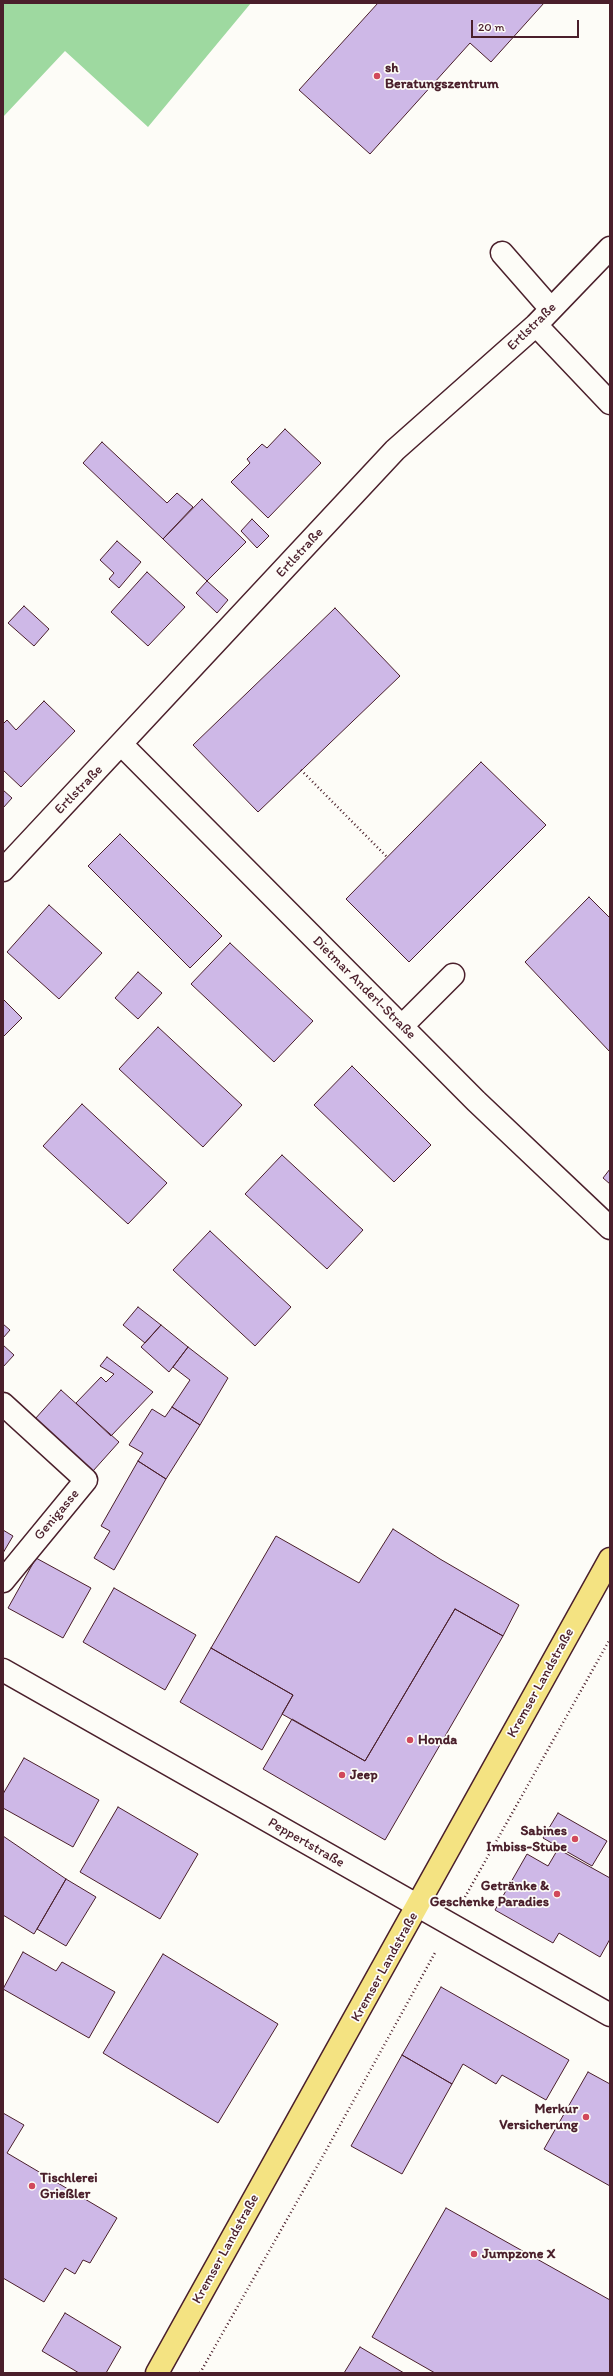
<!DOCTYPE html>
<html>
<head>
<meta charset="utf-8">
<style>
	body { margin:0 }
	#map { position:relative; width:613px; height:2376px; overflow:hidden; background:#fdfcf7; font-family:Itim,sans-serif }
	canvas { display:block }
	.frame { position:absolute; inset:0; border:4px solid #4a1f2b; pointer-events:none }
	.scale { position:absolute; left:471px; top:20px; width:108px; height:18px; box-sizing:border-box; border:2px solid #4a1f2b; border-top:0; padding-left:5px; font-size:12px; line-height:14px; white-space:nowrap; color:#4a1f2b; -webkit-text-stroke:3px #fdfcf7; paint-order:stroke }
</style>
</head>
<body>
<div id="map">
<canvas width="613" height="2376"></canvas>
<div class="frame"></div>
<div class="scale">20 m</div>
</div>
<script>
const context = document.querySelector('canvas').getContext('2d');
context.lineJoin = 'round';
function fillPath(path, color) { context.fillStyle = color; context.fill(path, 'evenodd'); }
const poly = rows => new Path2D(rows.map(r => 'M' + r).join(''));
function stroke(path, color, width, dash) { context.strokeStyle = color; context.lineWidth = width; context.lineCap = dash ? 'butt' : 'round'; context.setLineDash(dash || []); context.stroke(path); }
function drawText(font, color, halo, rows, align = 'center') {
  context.font = font + ' Itim,sans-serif'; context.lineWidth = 3.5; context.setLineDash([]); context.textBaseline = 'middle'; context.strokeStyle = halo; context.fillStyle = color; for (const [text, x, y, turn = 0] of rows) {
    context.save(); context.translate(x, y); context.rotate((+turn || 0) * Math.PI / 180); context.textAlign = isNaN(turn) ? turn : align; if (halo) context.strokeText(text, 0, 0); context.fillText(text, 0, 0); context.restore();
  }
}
fillPath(poly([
	[3,3,251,3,148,127,65,51,3,117]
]), '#9ed9a0');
const building = poly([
	[378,3,544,3,491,62,470,43,370,154,299,90,378,3],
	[285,429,321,463,268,518,231,482,250,463,247,459,262,444,267,448,285,429],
	[102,442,167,503,177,493,193,507,163,539,83,463,102,442],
	[202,499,246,542,207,581,163,539,202,499],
	[252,519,269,536,257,548,241,531,252,519],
	[117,541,141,562,119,588,109,579,114,573,100,560,117,541],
	[147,572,185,607,148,646,111,612,147,572],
	[207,581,228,600,217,613,196,593,207,581],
	[24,606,49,629,34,646,8,623,24,606],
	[335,608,400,676,258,812,193,745,335,608],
	[44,701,75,731,21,787,3,770,3,724,7,720,16,730,44,701],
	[481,762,546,825,409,962,346,899,481,762],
	[3,790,12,798,3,808,3,790],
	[120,834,222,936,190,968,88,866,120,834],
	[589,897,610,918,610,1052,525,962,589,897],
	[49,905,102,953,59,999,7,952,49,905],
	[230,943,313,1021,274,1062,191,984,230,943],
	[138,972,162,993,138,1019,115,998,138,972],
	[3,999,22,1018,3,1037,3,999],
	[158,1027,242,1105,203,1147,119,1069,158,1027],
	[352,1066,431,1145,394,1182,314,1105,352,1066],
	[82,1104,167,1183,128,1224,43,1146,82,1104],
	[282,1155,363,1230,327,1269,245,1194,282,1155],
	[610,1169,610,1184,603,1178,610,1169],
	[210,1231,291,1307,255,1346,173,1270,210,1231],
	[138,1307,161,1325,145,1343,123,1325,138,1307],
	[3,1324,10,1330,3,1338,3,1324],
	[161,1325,188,1347,169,1372,141,1347,161,1325],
	[3,1345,14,1355,3,1367,3,1345],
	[188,1347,228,1378,200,1425,172,1407,190,1380,173,1367,188,1347],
	[107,1357,153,1392,111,1436,76,1403,101,1377,106,1382,114,1374,100,1366,107,1357],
	[61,1390,119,1442,93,1471,35,1419,61,1390],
	[172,1407,200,1425,166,1479,138,1461,143,1453,129,1445,152,1409,165,1417,172,1407],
	[138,1461,166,1479,114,1570,94,1558,110,1531,101,1526,138,1461],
	[393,1529,440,1559,519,1605,503,1636,455,1609,365,1761,282,1714,293,1695,211,1648,276,1536,359,1583,393,1529],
	[3,1530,13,1536,3,1553,3,1530],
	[36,1558,91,1588,63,1638,8,1608,36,1558],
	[114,1588,196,1635,165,1690,83,1642,114,1588],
	[455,1609,503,1636,385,1840,263,1769,292,1719,365,1761,455,1609],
	[211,1648,293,1695,262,1750,180,1702,211,1648],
	[24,1758,99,1800,73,1847,3,1808,3,1794,24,1758],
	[118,1807,198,1854,160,1919,80,1872,118,1807],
	[558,1813,607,1841,592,1866,543,1838,558,1813],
	[3,1836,66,1879,34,1934,3,1915,3,1836],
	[558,1849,610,1878,610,1939,600,1957,559,1933,553,1943,495,1910,527,1854,548,1866,558,1849],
	[66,1879,96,1897,66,1946,37,1929,66,1879],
	[23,1952,56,1971,62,1962,115,1992,89,2038,3,1989,23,1952],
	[163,1954,278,2024,218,2123,103,2053,163,1954],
	[441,1987,569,2060,546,2100,502,2075,496,2084,463,2064,452,2084,402,2055,441,1987],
	[402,2055,452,2084,402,2174,351,2146,402,2055],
	[588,2072,610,2084,610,2186,544,2149,588,2072],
	[3,2113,24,2125,7,2153,117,2218,90,2263,83,2260,75,2274,65,2268,44,2302,3,2278,3,2113],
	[446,2208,610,2300,610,2373,435,2373,372,2337,446,2208],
	[65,2313,121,2347,106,2373,79,2373,42,2351,65,2313],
	[360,2347,404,2373,344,2373,360,2347]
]);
fillPath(building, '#ceb8e7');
stroke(building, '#4a1f2b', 1);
const minor = poly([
	[502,253,551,309],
	[536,325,610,403],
	[122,745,476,1101,610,1228],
	[3,870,395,450,536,325,610,248],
	[402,1026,453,975],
	[3,1404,86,1480,3,1581],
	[3,1670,610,2015]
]);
const major = poly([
	[157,2373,610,1559]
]);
stroke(minor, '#4a1f2b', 25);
stroke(major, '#4a1f2b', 25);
stroke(poly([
	[301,770,387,857],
	[465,1897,610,1639],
	[200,2373,328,2147,436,1951]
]), '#4a1f2b', 2.5, [1, 3]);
stroke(minor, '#fdfcf7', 22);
stroke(major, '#f4e382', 22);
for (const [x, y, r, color] of [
	[377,76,4,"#d1495b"],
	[410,1740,4,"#d1495b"],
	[342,1775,4,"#d1495b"],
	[575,1839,4,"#d1495b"],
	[557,1894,4,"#d1495b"],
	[586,2117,4,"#d1495b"],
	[32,2186,4,"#d1495b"],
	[474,2254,4,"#d1495b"]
]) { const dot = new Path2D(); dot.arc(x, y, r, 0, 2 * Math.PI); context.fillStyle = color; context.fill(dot); stroke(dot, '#fdfcf7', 1.5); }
drawText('bold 14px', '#4a1f2b', '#fdfcf7', [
	["sh",385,68],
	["Beratungszentrum",385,84],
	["Honda",418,1740],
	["Jeep",350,1775],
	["Sabines",567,1831,"right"],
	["Imbiss-Stube",567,1847,"right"],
	["Getränke &",549,1886,"right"],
	["Geschenke Paradies",549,1902,"right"],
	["Merkur",578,2109,"right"],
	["Versicherung",578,2125,"right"],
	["Tischlerei",40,2178],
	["Grießler",40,2194],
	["Jumpzone X",482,2254]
], 'left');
drawText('14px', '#4a1f2b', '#fdfcf7', [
	["Ertlstraße",532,327,-44],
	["Ertlstraße",300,553,-47],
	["Ertlstraße",79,790,-46],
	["Dietmar Anderl-Straße",364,988,45],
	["Genigasse",57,1515,-50],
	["Kremser Landstraße",541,1683,-61],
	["Peppertstraße",306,1843,30],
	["Kremser Landstraße",385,1967,-61],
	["Kremser Landstraße",226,2249,-61]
]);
</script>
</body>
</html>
